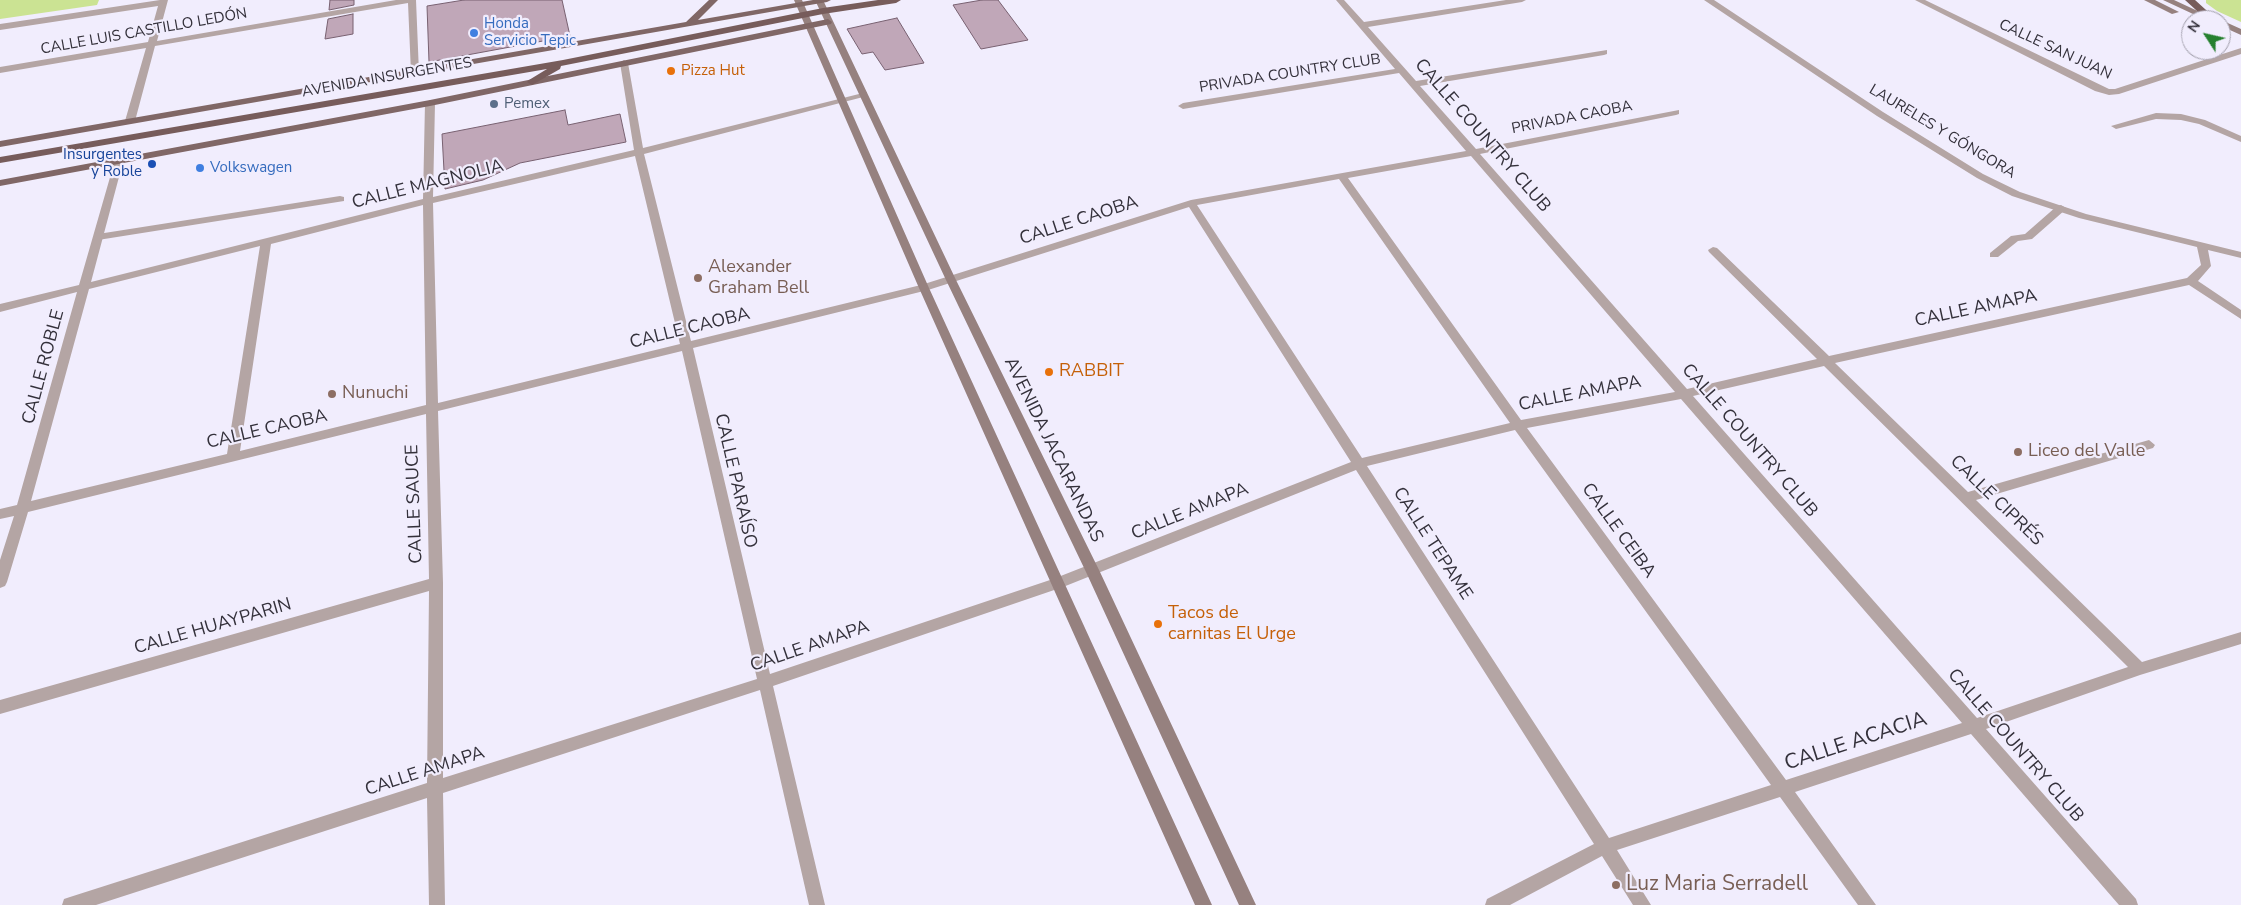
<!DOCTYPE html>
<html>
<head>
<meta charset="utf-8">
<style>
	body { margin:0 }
	#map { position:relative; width:2241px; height:905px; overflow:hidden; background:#f1edfd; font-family:"Nunito Sans",sans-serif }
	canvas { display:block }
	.north { position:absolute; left:2181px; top:10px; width:50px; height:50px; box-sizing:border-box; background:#f1edfd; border:1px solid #a5a2af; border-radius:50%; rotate:305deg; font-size:14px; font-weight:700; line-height:20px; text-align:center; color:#34313b }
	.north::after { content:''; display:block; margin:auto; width:18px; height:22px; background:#26802f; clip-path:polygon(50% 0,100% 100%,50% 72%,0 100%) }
</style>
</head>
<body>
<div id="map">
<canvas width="2241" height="905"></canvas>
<div class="north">N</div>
</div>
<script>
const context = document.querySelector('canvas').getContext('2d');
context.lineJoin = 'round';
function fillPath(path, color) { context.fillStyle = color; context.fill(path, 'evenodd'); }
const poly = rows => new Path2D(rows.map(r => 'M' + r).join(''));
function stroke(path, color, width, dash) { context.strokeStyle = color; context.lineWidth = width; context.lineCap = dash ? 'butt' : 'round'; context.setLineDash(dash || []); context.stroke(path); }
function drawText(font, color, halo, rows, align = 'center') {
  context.font = font + ' "Nunito Sans",sans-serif'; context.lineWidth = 4.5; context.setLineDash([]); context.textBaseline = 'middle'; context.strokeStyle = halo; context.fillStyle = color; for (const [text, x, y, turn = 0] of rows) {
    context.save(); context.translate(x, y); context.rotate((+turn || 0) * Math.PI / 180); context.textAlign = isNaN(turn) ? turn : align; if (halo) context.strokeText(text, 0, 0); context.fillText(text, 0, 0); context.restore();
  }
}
fillPath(poly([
	[0,0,99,0,97,5,0,19],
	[2206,0,2241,0,2241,22,2217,11,2206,3]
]), '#cbe393');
const building = poly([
	[330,0,354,0,354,5,329,10,330,0],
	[464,0,562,0,570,36,429,62,427,6,464,0],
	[982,0,998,0,1028,40,981,49,953,5,982,0],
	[353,14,353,34,325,39,328,19,353,14],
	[897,18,924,63,885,70,873,52,862,54,847,29,897,18],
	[565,110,568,125,620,114,626,142,520,163,483,180,445,189,442,134,565,110]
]);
fillPath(building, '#c0a7b8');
stroke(building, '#786171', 1);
fillPath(poly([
	[2156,113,2181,114,2205,120,2241,136,2241,142,2199,124,2181,120,2156,119,2116,129,2111,126,2156,113],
	[340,196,344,197,344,201,98,240,93,237,98,234,340,196],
	[2061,205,2066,208,2065,210,2032,239,2018,241,1998,257,1990,257,1990,253,2011,236,2025,234,2057,206,2061,205]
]), '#b4a5a4');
fillPath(poly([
	[160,0,168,0,157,41,396,0,416,0,419,73,415,76,411,73,408,3,155,46,135,121,130,124,125,121,146,48,0,73,0,67,148,42,158,6,0,30,0,24,160,0],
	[1336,0,1344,0,1364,22,1506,0,1526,0,1522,2,1368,27,1416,81,1607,50,1607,54,1604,55,1420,86,1476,149,1679,110,1679,114,1676,115,1480,154,1687,389,1817,359,1709,252,1708,250,1713,247,1717,248,1829,356,2187,278,2201,265,2197,247,2079,218,2012,196,1977,178,1877,116,1704,0,1714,0,1883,112,1983,174,2020,192,2086,214,2241,252,2241,258,2208,250,2211,266,2198,281,2241,310,2241,319,2189,285,1835,363,1968,492,2149,440,2155,445,2153,448,1976,500,2142,662,2241,632,2241,644,2140,675,1986,729,2136,899,2138,905,2119,905,1971,734,1795,792,1876,905,1858,905,1780,797,1617,850,1651,905,1633,905,1602,856,1510,905,1485,905,1487,899,1594,844,1356,470,1063,587,773,686,825,905,809,905,760,690,443,793,445,905,429,905,427,798,96,905,62,905,64,899,70,897,427,783,429,591,0,714,0,700,429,579,426,414,28,512,7,582,5,586,0,588,0,560,14,516,0,519,0,509,17,505,77,292,0,312,0,304,79,285,115,160,121,160,123,162,91,282,423,199,425,103,430,100,435,103,433,197,634,150,620,63,624,60,628,63,643,148,867,92,867,96,644,154,691,341,921,285,1191,200,1466,151,1399,73,1183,109,1178,106,1183,103,1395,69,1336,0],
	[635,156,680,344,438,403,433,203,635,156],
	[1471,156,1675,392,1521,420,1348,178,1471,156],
	[1339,179,1510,423,1362,458,1197,205,1339,179],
	[423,205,426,405,240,451,271,244,423,205],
	[1189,207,1351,462,1053,579,770,674,693,348,928,290,1189,207],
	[260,246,227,454,31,501,89,289,260,246],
	[682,351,757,679,443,778,443,583,438,411,682,351],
	[1824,366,2128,667,1977,718,1693,396,1824,366],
	[1681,399,1962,723,1786,780,1527,428,1681,399],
	[1515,430,1771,785,1609,838,1367,466,1515,430],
	[1915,0,1925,0,2109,89,2115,89,2241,48,2241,54,2119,94,2109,95,2095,91,1915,0]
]), '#b4a5a4');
fillPath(poly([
	[794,0,802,0,929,288,1212,905,1195,905,919,288,794,0],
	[815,0,823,0,956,280,1100,572,1256,905,1239,905,1086,572,946,280,815,0],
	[2144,0,2155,0,2179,12,2172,14,2144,0],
	[2163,0,2174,0,2217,20,2206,20,2163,0],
	[2221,20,2241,29,2241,35,2221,26,2221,20]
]), '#96817f');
fillPath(poly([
	[709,0,718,0,698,20,813,0,831,0,827,2,0,147,0,141,686,22,709,0],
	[828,19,832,22,831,24,430,106,0,186,0,180,430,100,828,19]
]), '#806766');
fillPath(poly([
	[878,0,901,0,896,3,823,14,561,66,560,69,532,85,527,82,529,80,547,69,0,163,0,157,563,60,823,8,878,0],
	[2185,0,2195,0,2216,19,2207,20,2185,0]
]), '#775c5b');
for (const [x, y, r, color] of [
	[474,33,5,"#3f7fe0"],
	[671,71,5,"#e8710a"],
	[494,104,5,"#5c6f8a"],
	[152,164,5,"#1a4fb4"],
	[200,168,5,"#3f7fe0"],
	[698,278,5,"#8d6e63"],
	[1049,372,5,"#e8710a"],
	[332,394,5,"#8d6e63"],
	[2018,452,5,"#8d6e63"],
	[1158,624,5,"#e8710a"],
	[1616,885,5,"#8d6e63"]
]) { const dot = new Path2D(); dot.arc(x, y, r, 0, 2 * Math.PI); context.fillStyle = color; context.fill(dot); stroke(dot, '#f1edfd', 2); }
drawText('15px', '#366cbe', '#f1edfd', [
	["Honda",484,24],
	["Servicio Tepic",484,41],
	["Volkswagen",210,168]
], 'left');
drawText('15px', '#34313b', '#f1edfd', [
	["CALLE LUIS CASTILLO LEDÓN",144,32,-10],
	["CALLE SAN JUAN",2055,50,25],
	["PRIVADA COUNTRY CLUB",1290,74,-9],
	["AVENIDA INSURGENTES",387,78,-10],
	["PRIVADA CAOBA",1572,118,-11],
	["LAURELES Y GÓNGORA",1942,132,31]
]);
drawText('15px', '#c56008', '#f1edfd', [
	["Pizza Hut",681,71]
], 'left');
drawText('15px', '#4e5e75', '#f1edfd', [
	["Pemex",504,104]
], 'left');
drawText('15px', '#164399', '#f1edfd', [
	["Insurgentes",142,155],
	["y Roble",142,172]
], 'right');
drawText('18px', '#34313b', '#f1edfd', [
	["CALLE COUNTRY CLUB",1482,136,49],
	["CALLE MAGNOLIA",428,185,-14],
	["CALLE CAOBA",1079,221,-18],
	["CALLE AMAPA",1976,309,-12],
	["CALLE CAOBA",690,329,-14],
	["CALLE ROBLE",44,367,-75],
	["CALLE AMAPA",1580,394,-11],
	["CALLE CAOBA",267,430,-13],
	["CALLE COUNTRY CLUB",1749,441,49],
	["AVENIDA JACARANDAS",1053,450,64],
	["CALLE PARAÍSO",735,481,77],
	["CALLE CIPRÉS",1996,501,44],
	["CALLE SAUCE",415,504,-92],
	["CALLE AMAPA",1190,512,-22],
	["CALLE CEIBA",1618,531,54],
	["CALLE TEPAME",1432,544,57],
	["CALLE HUAYPARIN",213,627,-16],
	["CALLE AMAPA",810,647,-19],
	["CALLE COUNTRY CLUB",2015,746,49],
	["CALLE AMAPA",425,772,-18]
]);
drawText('18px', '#785e54', '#f1edfd', [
	["Alexander",708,268],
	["Graham Bell",708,289],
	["Nunuchi",342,394],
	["Liceo del Valle",2028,452]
], 'left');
drawText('18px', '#c56008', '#f1edfd', [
	["RABBIT",1059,372],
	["Tacos de",1168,614],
	["carnitas El Urge",1168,635]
], 'left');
drawText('21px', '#34313b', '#f1edfd', [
	["CALLE ACACIA",1856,742,-18]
]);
drawText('21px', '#785e54', '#f1edfd', [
	["Luz Maria Serradell",1626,885]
], 'left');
</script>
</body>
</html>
